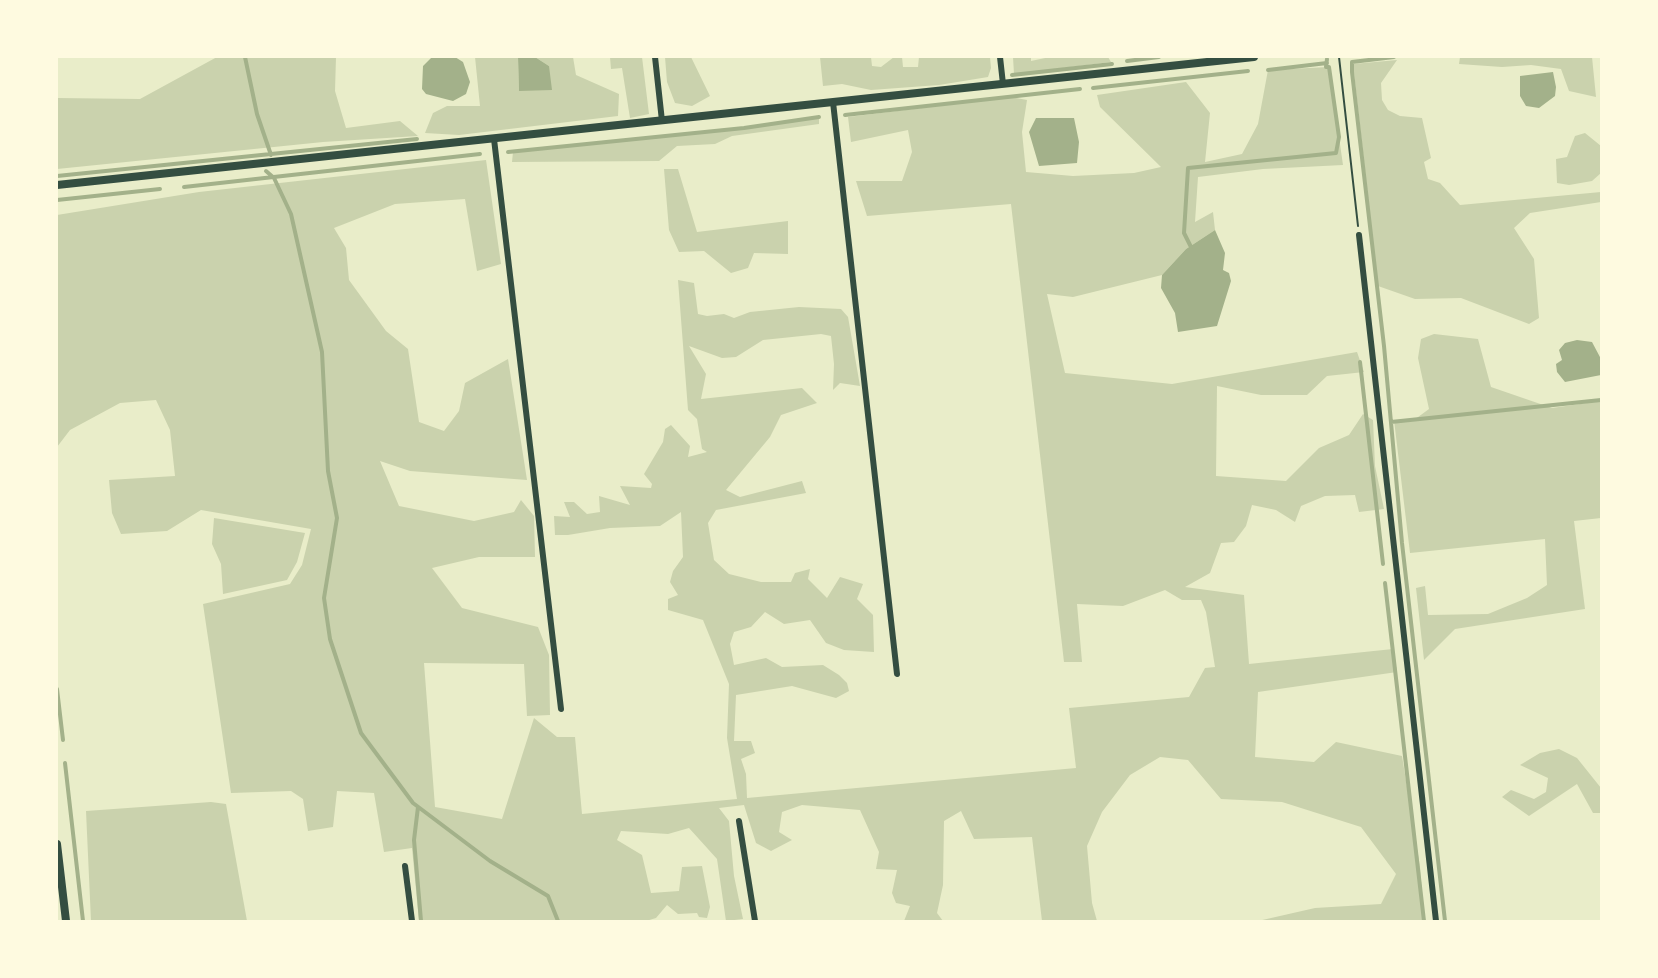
<!DOCTYPE html>
<html>
<head>
<meta charset="utf-8">
<style>
	body { margin:0 }
	#map { position:relative; width:1658px; height:978px; overflow:hidden; background:#e9edc9; font-family:"Fira Sans",sans-serif }
	canvas { display:block }
	.frame { position:absolute; inset:0; border:58px solid #fefae0; pointer-events:none }
</style>
</head>
<body>
<div id="map">
<canvas width="1658" height="978"></canvas>
<div class="frame"></div>
</div>
<script>
const context = document.querySelector('canvas').getContext('2d');
context.lineJoin = 'round';
function fillPath(path, color) { context.fillStyle = color; context.fill(path, 'evenodd'); }
const poly = rows => new Path2D(rows.map(r => 'M' + r).join(''));
function stroke(path, color, width, dash) { context.strokeStyle = color; context.lineWidth = width; context.lineCap = dash ? 'butt' : 'round'; context.setLineDash(dash || []); context.stroke(path); }
fillPath(poly([
	[217,57,336,57,335,91,346,128,400,121,418,136,323,142,57,169,57,98,140,99],
	[475,57,518,57,519,91,549,66,535,57,573,57,576,75,619,94,618,116,459,135,425,133,433,113,447,106,480,106],
	[610,57,642,57,649,114,630,118,622,68,611,69],
	[665,57,691,57,710,96,692,106,675,103,667,82],
	[820,57,871,57,872,66,881,67,894,57,902,57,903,67,918,67,919,57,990,57,991,68,988,77,939,85,871,90,842,84,823,86],
	[1013,57,1031,57,1031,61,1050,57,1108,57,1111,62,1014,74],
	[1460,57,1592,57,1596,97,1569,91,1561,69,1531,65,1502,67,1459,64],
	[1397,60,1381,83,1382,100,1388,110,1400,116,1422,118,1431,158,1424,162,1428,179,1440,183,1460,205,1601,192,1601,202,1530,213,1514,228,1534,259,1539,318,1529,324,1461,298,1415,299,1378,286,1353,64],
	[1329,67,1343,165,1263,169,1198,177,1195,222,1213,212,1215,230,1186,249,1162,275,1073,297,1047,294,1065,373,1172,384,1357,352,1364,372,1327,376,1307,395,1261,395,1217,386,1216,476,1286,481,1319,448,1349,435,1363,414,1373,420,1375,466,1384,509,1359,512,1355,495,1325,496,1301,506,1295,522,1276,510,1252,505,1246,526,1234,542,1221,543,1210,573,1185,587,1244,595,1249,664,1393,649,1397,672,1258,692,1255,757,1314,762,1336,742,1402,756,1420,867,1424,921,1258,921,1315,908,1381,904,1396,874,1361,827,1282,802,1221,799,1188,760,1160,757,1130,775,1102,812,1087,846,1092,903,1097,921,1042,921,1032,837,974,839,961,811,944,821,943,885,937,913,943,921,904,921,910,906,896,903,892,893,897,870,876,869,879,852,860,810,802,805,782,812,779,832,792,840,771,851,756,843,744,805,719,808,729,821,734,876,743,919,726,921,717,859,689,828,668,834,621,831,617,840,642,855,651,893,679,891,682,867,702,866,710,907,707,918,699,917,697,913,678,914,667,905,656,918,646,921,419,921,412,848,384,852,374,793,337,791,333,827,308,831,303,799,291,791,231,793,203,604,290,584,302,565,311,529,201,510,167,531,121,534,112,513,109,480,175,476,170,430,156,400,120,403,70,430,57,447,57,215,199,192,486,160,501,264,477,271,465,199,395,204,334,228,346,248,349,280,386,331,408,349,419,422,444,431,459,411,465,383,508,359,527,480,410,471,380,461,399,506,474,521,514,512,521,500,534,516,535,557,479,557,432,568,462,608,538,627,549,655,550,715,527,716,524,664,424,663,435,807,502,819,534,718,557,737,575,737,582,814,737,799,727,738,729,684,703,620,668,610,668,599,678,595,670,582,673,571,683,557,681,512,660,526,610,528,568,535,555,535,554,516,570,517,564,502,574,502,587,514,600,512,599,496,630,505,620,486,651,488,652,484,644,474,663,442,665,429,671,425,690,446,688,457,707,452,702,449,697,419,688,410,678,280,694,283,698,314,707,316,724,314,734,318,750,312,799,307,841,309,848,317,860,386,840,383,833,390,834,364,831,336,821,334,763,340,736,357,722,358,689,346,706,374,701,399,802,388,817,403,781,415,770,437,726,490,740,497,802,481,806,493,716,510,708,523,714,560,729,574,761,582,791,582,795,573,810,569,808,579,827,598,840,577,863,584,857,599,873,615,874,652,844,650,826,643,810,620,784,624,765,612,751,627,734,632,730,644,734,665,766,658,782,667,823,665,839,675,847,683,849,691,836,698,792,686,736,695,734,741,751,741,755,753,741,759,746,774,747,798,1076,768,1069,708,1189,697,1205,668,1215,667,1206,612,1201,600,1182,600,1165,590,1123,606,1077,604,1082,662,1064,662,1011,204,867,216,856,181,902,181,912,152,908,130,851,142,848,117,1011,97,1027,100,1022,132,1026,172,1073,176,1134,173,1161,167,1100,107,1097,95,1186,82,1210,113,1205,162,1242,154,1258,124,1268,70],
	[819,117,819,124,732,136,715,144,677,146,659,161,512,162,513,152,744,128],
	[1585,133,1601,146,1601,173,1592,181,1569,185,1557,183,1556,159,1567,157,1575,136],
	[664,169,678,169,697,232,788,221,788,254,754,253,748,268,731,273,704,251,679,252,669,230],
	[1434,334,1478,339,1491,387,1552,408,1601,401,1601,518,1574,521,1585,609,1455,629,1424,660,1416,588,1425,586,1428,615,1488,614,1527,598,1547,585,1545,539,1410,553,1394,420,1414,420,1429,409,1418,358,1421,339],
	[214,518,305,533,297,562,287,580,223,594,221,564,212,544],
	[1559,749,1577,758,1601,788,1601,813,1593,813,1577,784,1529,816,1502,797,1511,790,1534,799,1546,792,1548,778,1520,765,1540,753],
	[211,802,226,804,247,921,91,921,86,811]
]), '#cad2ad');
fillPath(poly([
	[432,57,455,57,463,62,470,82,466,94,453,101,426,94,422,89,423,66],
	[518,57,535,57,549,66,552,90,519,91],
	[1553,72,1556,87,1555,96,1539,108,1526,106,1520,96,1520,76],
	[1036,118,1074,118,1079,142,1077,163,1039,166,1029,132],
	[1215,230,1225,253,1223,270,1229,273,1231,281,1217,326,1178,332,1175,313,1161,288,1162,275,1186,249],
	[1577,340,1592,342,1601,359,1601,375,1565,382,1557,372,1556,364,1562,360,1559,350,1565,343]
]), '#a3b18a');
stroke(poly([
	[245,57,257,114,271,155],
	[1394,57,1352,62,1352,72,1384,346,1402,543,1445,921],
	[1127,61,1159,57],
	[1268,70,1327,63],
	[1012,75,1112,64],
	[1093,88,1248,71],
	[845,115,1080,89],
	[508,152,744,128,819,117],
	[266,171,274,178,291,214,322,352,328,471,337,518,324,598,330,639,361,733,413,803,490,861,548,896,558,921],
	[57,176,417,139],
	[184,187,480,154],
	[57,200,160,189],
	[1191,247,1184,233,1188,168,1336,153,1339,137,1329,67,1326,67,1327,59],
	[1360,362,1383,564],
	[1391,422,1601,400],
	[1385,583,1424,921],
	[57,689,63,740],
	[65,763,83,921],
	[418,807,414,840,421,921]
]), '#a3b18a', 4);
stroke(poly([
	[1339,57,1358,226]
]), '#344e41', 2);
stroke(poly([
	[655,57,662,121],
	[1000,57,1003,84],
	[833,102,897,674],
	[494,139,561,709],
	[1359,235,1436,921],
	[739,821,755,921],
	[405,866,412,921]
]), '#344e41', 6);
stroke(poly([
	[57,185,1254,57],
	[57,844,66,921]
]), '#344e41', 8);
</script>
</body>
</html>
